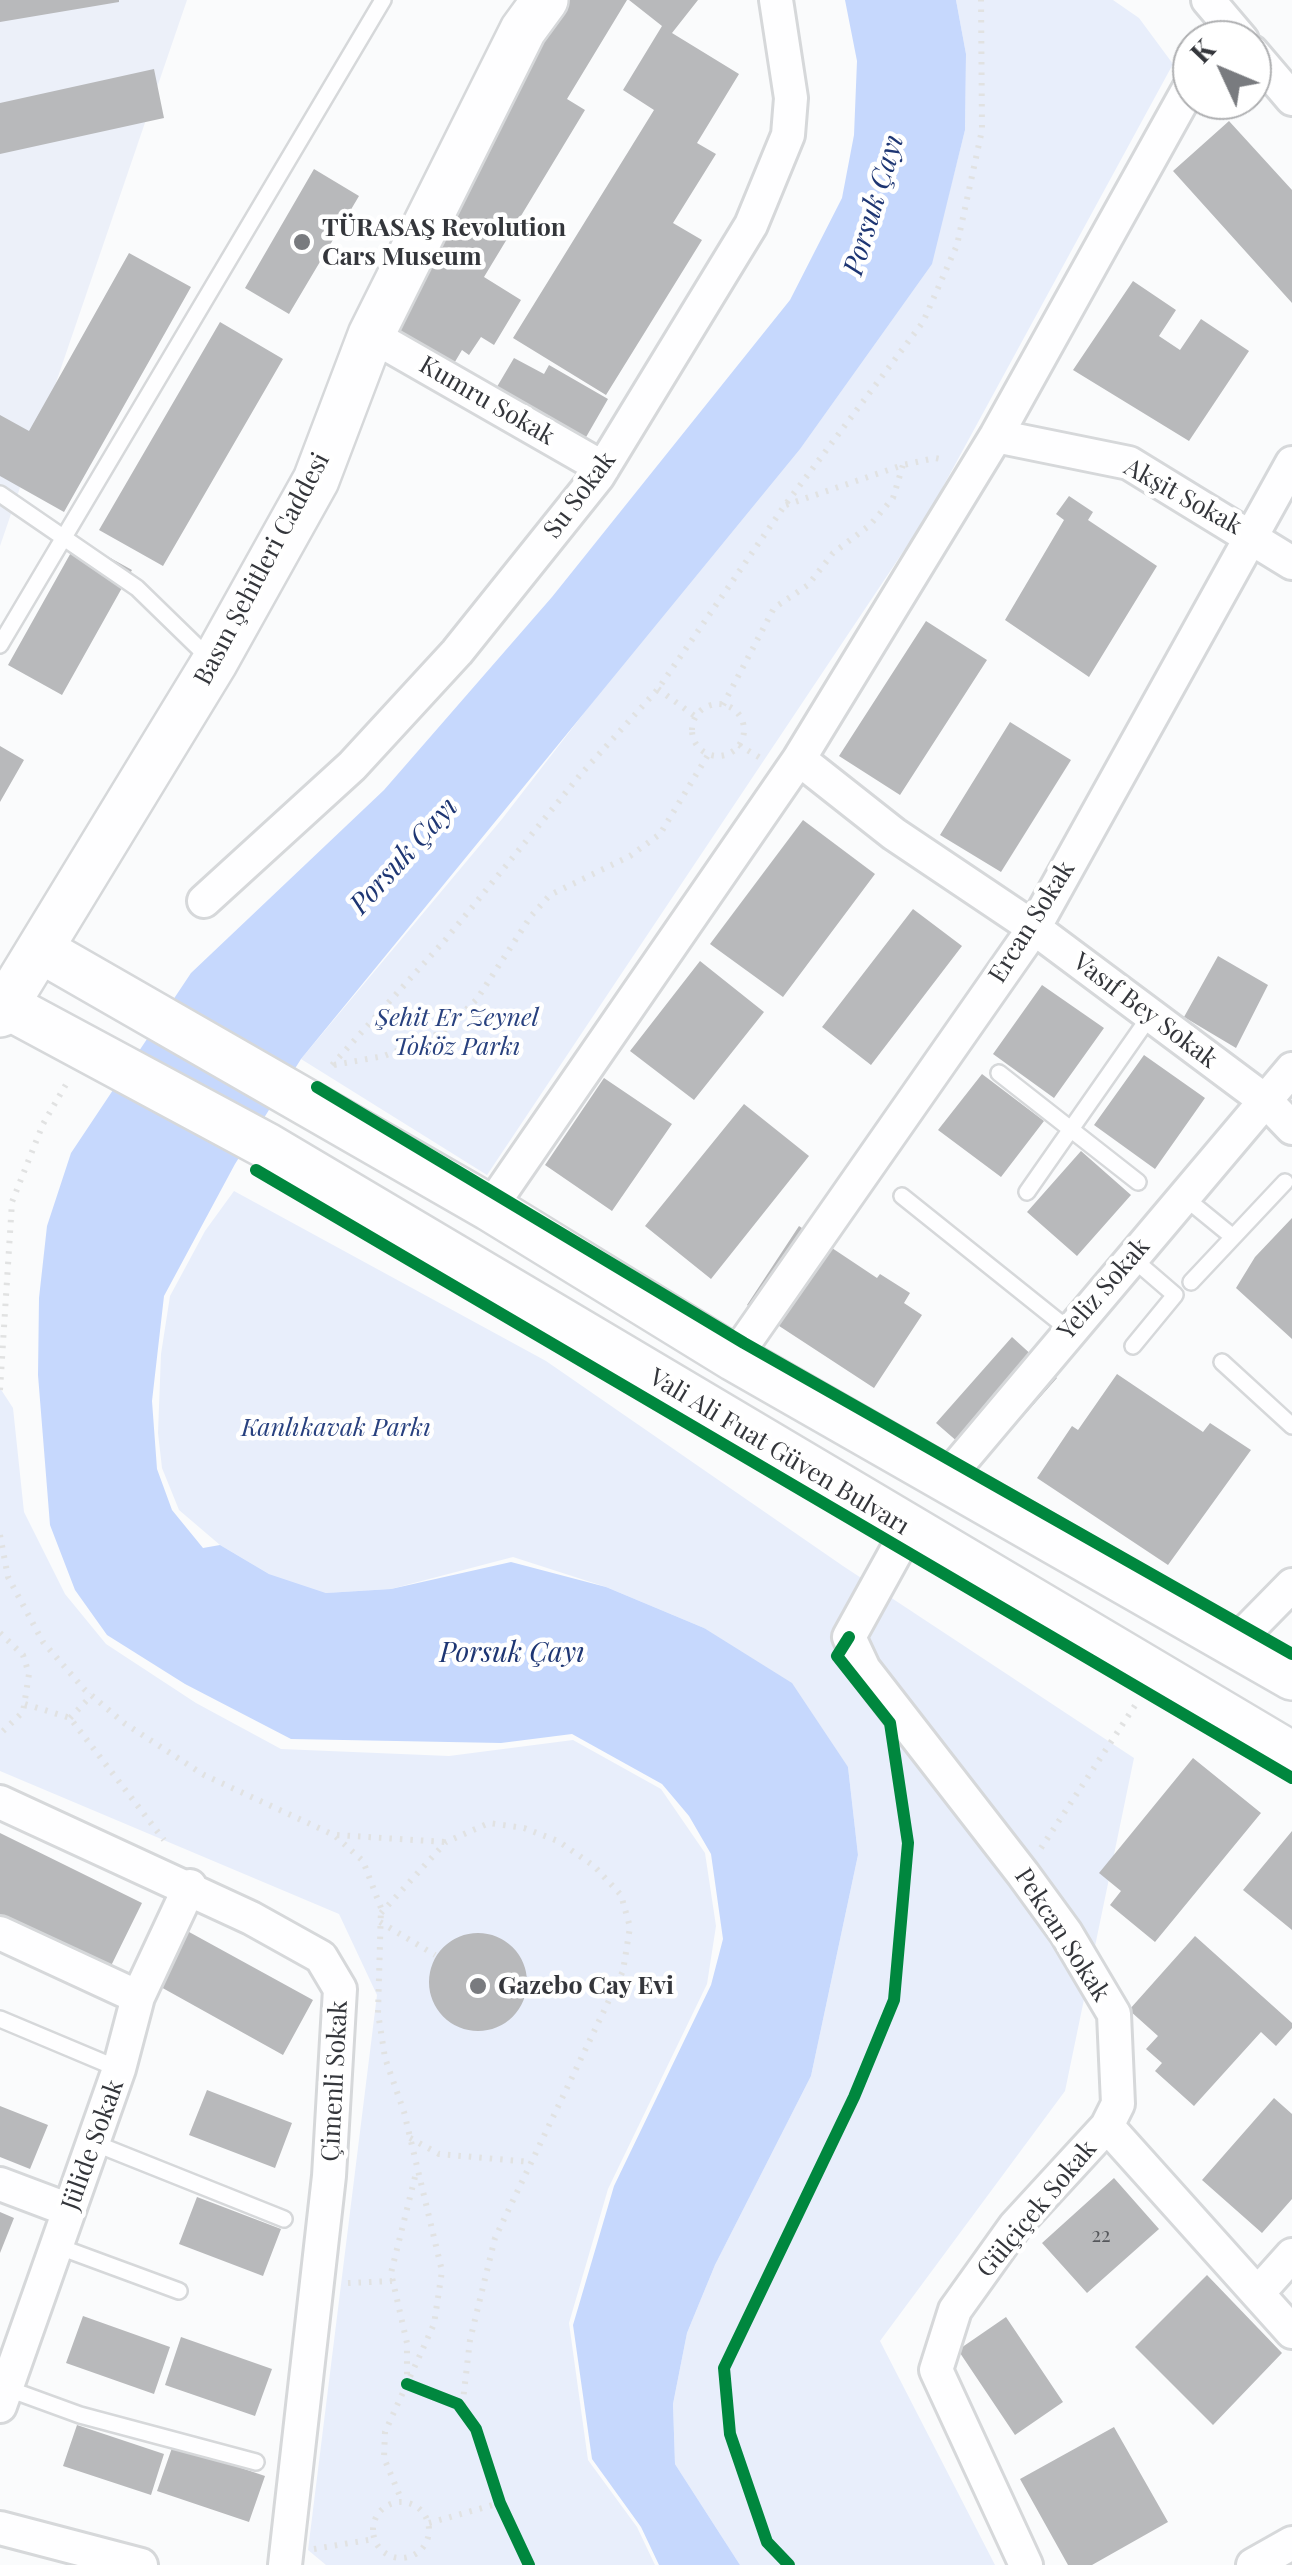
<!DOCTYPE html>
<html>
<head>
<meta charset="utf-8">
<style>
	body { margin:0 }
	#map { position:relative; width:1292px; height:2565px; overflow:hidden; background:#fafbfc; font-family:"Playfair Display",serif }
	canvas { display:block }
	.north { position:absolute; left:1172px; top:20px; width:100px; height:100px; box-sizing:border-box; background:#fff; border:2px solid #aeafb1; border-radius:50%; rotate:314deg; font-size:28px; font-weight:700; line-height:40px; text-align:center; color:#34363b }
	.north::after { content:''; display:block; margin:auto; width:35px; height:45px; background:#797b7f; clip-path:polygon(50% 0,100% 100%,50% 72%,0 100%) }
</style>
</head>
<body>
<div id="map">
<canvas width="1292" height="2565"></canvas>
<div class="north">K</div>
</div>
<script>
const context = document.querySelector('canvas').getContext('2d');
context.lineJoin = 'round';
function fillPath(path, color) { context.fillStyle = color; context.fill(path, 'evenodd'); }
const poly = rows => new Path2D(rows.map(r => 'M' + r).join(''));
function stroke(path, color, width, dash) { context.strokeStyle = color; context.lineWidth = width; context.lineCap = dash ? 'butt' : 'round'; context.setLineDash(dash || []); context.stroke(path); }
function drawText(font, color, halo, rows, align = 'center') {
  context.font = font + ' "Playfair Display",serif'; context.lineWidth = 9; context.setLineDash([]); context.textBaseline = 'middle'; context.strokeStyle = halo; context.fillStyle = color; for (const [text, x, y, turn = 0] of rows) {
    context.save(); context.translate(x, y); context.rotate((+turn || 0) * Math.PI / 180); context.textAlign = isNaN(turn) ? turn : align; if (halo) context.strokeText(text, 0, 0); context.fillText(text, 0, 0); context.restore();
  }
}
fillPath(poly([
	[0,0,187,0,0,546]
]), '#ecf0f9');
fillPath(poly([
	[956,0,1113,0,1139,18,1173,64,927,516,487,1175,301,1059,502,819,931,264,965,130,966,54],
	[234,1191,546,1361,843,1566,1134,1758,1065,2091,880,2341,995,2565,740,2565,675,2464,673,2404,687,2333,715,2265,811,2076,858,1855,848,1767,704,1628,606,1587,513,1557,391,1589,326,1593,269,1574,220,1545,179,1510,162,1468,158,1433,161,1354,170,1296,205,1231],
	[0,1388,13,1408,24,1512,65,1594,106,1644,196,1703,281,1749,449,1756,573,1740,661,1789,705,1853,716,1926,707,1984,608,2189,569,2323,588,2460,637,2527,655,2565,326,2565,308,2550,377,1995,339,1914,0,1771]
]), '#e8eefb');
fillPath(poly([
	[845,0,956,0,966,54,965,130,932,264,800,449,301,1059,235,1164,164,1296,152,1401,157,1469,172,1510,203,1548,220,1545,269,1574,326,1593,391,1589,511,1562,606,1587,704,1628,792,1683,848,1767,858,1855,811,2076,715,2265,687,2333,673,2404,675,2464,740,2565,659,2565,641,2527,592,2459,573,2325,614,2186,711,1985,723,1939,711,1854,689,1816,662,1784,572,1734,501,1743,291,1739,185,1684,107,1635,75,1590,50,1525,38,1375,39,1298,47,1226,71,1153,191,973,384,790,552,597,790,300,842,198,854,135,857,61]
]), '#c6d8fd');
fillPath(poly([
	[0,0,119,0,119,2,0,22],
	[547,0,627,0,567,99,585,110,484,277,521,300,494,345,481,337,469,355,462,350,437,392,356,342],
	[629,0,698,0,672,33,739,74,697,143,716,154,673,223,702,240,606,395,513,338,654,110,623,90,662,26],
	[154,69,164,118,0,154,0,103],
	[1229,121,1292,190,1292,303,1173,171],
	[314,169,359,196,289,314,245,288],
	[129,253,191,287,64,512,0,476,0,415,29,431],
	[1133,281,1176,310,1159,336,1180,350,1201,319,1249,351,1189,441,1073,370],
	[220,322,283,359,163,566,99,530],
	[514,358,544,374,549,365,608,399,574,458,485,407],
	[1069,496,1093,512,1088,520,1157,566,1089,677,1005,620,1064,520,1056,514],
	[78,540,132,570,62,695,8,665],
	[926,621,987,660,900,795,839,756],
	[1010,722,1071,760,1001,872,940,835],
	[0,746,24,760,0,802],
	[803,820,875,874,783,997,710,944],
	[913,909,962,946,871,1065,822,1027],
	[1218,956,1268,985,1236,1048,1184,1017],
	[700,961,764,1012,694,1100,630,1051],
	[1042,985,1104,1028,1054,1098,993,1054],
	[1144,1055,1205,1098,1155,1169,1094,1125],
	[982,1074,1044,1121,1001,1177,938,1130],
	[604,1078,672,1124,612,1211,545,1165],
	[744,1104,809,1156,711,1279,645,1226],
	[1081,1151,1131,1195,1077,1256,1027,1212],
	[1292,1218,1292,1339,1236,1288,1255,1257],
	[799,1226,877,1278,880,1274,910,1293,904,1303,922,1315,874,1388,747,1305],
	[1012,1337,1057,1378,982,1463,936,1423],
	[1117,1374,1203,1432,1210,1423,1251,1450,1168,1565,1037,1478,1072,1426,1078,1430],
	[1193,1758,1261,1813,1155,1942,1110,1905,1121,1891,1099,1873],
	[1292,1831,1292,1930,1243,1890],
	[0,1833,142,1903,107,1974,0,1921],
	[180,1927,313,2000,283,2055,150,1981],
	'429 1982a49 49 0 1 1 98 0a49 49 0 1 1-98 0Z',
	[1195,1936,1292,2023,1292,2028,1276,2046,1261,2032,1194,2106,1155,2071,1162,2063,1146,2049,1158,2036,1129,2010],
	[207,2090,292,2123,275,2168,189,2135],
	[1274,2098,1292,2114,1292,2199,1262,2233,1202,2180],
	[0,2106,48,2125,30,2169,0,2157],
	[1114,2178,1159,2229,1087,2293,1042,2243],
	[197,2197,281,2229,263,2276,179,2244],
	[0,2212,14,2218,0,2253],
	[1207,2275,1282,2353,1213,2425,1135,2347],
	[83,2316,170,2347,154,2394,66,2363],
	[1006,2317,1063,2402,1015,2435,958,2350],
	[181,2337,272,2369,255,2416,165,2385],
	[77,2425,164,2454,151,2495,63,2466],
	[1114,2427,1168,2522,1092,2565,1068,2565,1020,2479],
	[173,2445,265,2476,249,2522,157,2491]
]), '#b8b9bb');
const service = poly([
	[0,494,137,588,212,661],
	[0,645,383,0],
	[999,1073,1138,1182],
	[1027,1192,1150,1016],
	[902,1196,1068,1329],
	[1184,1197,1233,1237],
	[1132,1258,1175,1295,1133,1346],
	[1191,1282,1285,1182],
	[1222,1362,1292,1426],
	[0,2019,119,2069],
	[94,2143,284,2219],
	[57,2246,179,2291],
	[6,2388,80,2415,256,2462]
]);
const minor = poly([
	[1208,0,1242,40],
	[1252,52,1292,99],
	[371,335,603,468],
	[996,436,1129,463,1292,563],
	[799,759,894,834,1034,928,1267,1102,1292,1128],
	[204,901,352,766,457,652,598,476,751,225,788,135,791,98,776,0],
	[490,1208,799,759,996,436,1192,83],
	[734,1358,1034,928,1292,463],
	[946,1479,1292,1069],
	[908,1530,849,1637,864,1669,1023,1874,1066,1933,1114,2014,1118,2104,1107,2126,1292,2332],
	[1234,1644,1292,1585],
	[0,1802,251,1918,321,1957,340,1989,329,2176,285,2565],
	[0,1933,138,1997],
	[0,2184,69,2210],
	[1258,2293,1292,2255],
	[0,2406,119,2069,138,1997,190,1886],
	[0,2528,141,2565],
	[1026,2565,936,2370,955,2310,1015,2226,1107,2126],
	[1253,2565,1292,2543]
]);
const secondary = poly([
	[41,950,490,1208,734,1358,1292,1677],
	[5,1005,267,1146,1292,1755],
	[0,1014,214,663,316,480,371,335,523,30,545,0]
]);
stroke(service, '#d6d8da', 20);
stroke(minor, '#d6d8da', 38);
stroke(secondary, '#d6d8da', 50);
stroke(poly([
	[786,505,903,465,935,458,946,460],
	[658,689,696,717],
	'692 730a26 26 0 1 1 52 0a26 26 0 1 1-52 0Z',
	[723,705,774,608,808,585,833,553,870,525,893,498,903,465],
	[739,745,762,759],
	[332,1065,446,939,581,774,658,689,785,505,923,322,957,245,982,130,981,0],
	[334,1065,384,1056,443,1032,477,999,531,916,550,895,630,856,660,834,708,755],
	[0,1390,12,1202,43,1124,68,1081],
	[0,1535,8,1577,43,1642,84,1689,124,1723,204,1775,334,1835,363,1861,381,1908,378,2013,385,2058,404,2112,442,2271,434,2324,385,2432,384,2458,402,2501],
	[0,1633,23,1655,29,1674,23,1712,0,1734],
	[25,1704,70,1718,164,1840],
	[70,1718,92,1695],
	[337,1835,445,1842],
	[1041,1848,1136,1704],
	[381,1913,446,1842,489,1823,524,1828,558,1841,594,1866,621,1895,630,1927,623,1971,495,2238,470,2340,462,2409],
	[380,1922,435,1955],
	[410,2138,439,2154,531,2162],
	[415,2177,391,2273,407,2343,407,2384,458,2404,476,2429,500,2503,529,2565],
	[348,2283,392,2281],
	'373 2530a28 28 0 1 1 56 0a28 28 0 1 1-56 0Z',
	[429,2523,500,2503],
	[314,2549,374,2539]
]), '#e1e2e2', 6, [2.5, 8]);
stroke(service, '#fefeff', 15);
stroke(minor, '#fefeff', 32);
stroke(secondary, '#fefeff', 45);
stroke(poly([
	[317,1087,744,1343,1292,1654],
	[256,1170,1292,1778],
	[407,2384,458,2404,476,2429,500,2503,529,2565],
	[789,2565,767,2542,730,2434,724,2368,854,2097,894,2000,908,1843,890,1723,837,1656,849,1637]
]), '#00873e', 12);
for (const [x, y, r, color] of [
	[302,242,10,"#797b7f"],
	[478,1986,10,"#797b7f"]
]) { const dot = new Path2D(); dot.arc(x, y, r, 0, 2 * Math.PI); context.fillStyle = color; context.fill(dot); stroke(dot, '#fff', 4); }
drawText('20px', '#55575b', null, [
	["22",1101,2236]
]);
drawText('bold 25px', '#34363b', '#fff', [
	["TÜRASAŞ Revolution",322,228],
	["Cars Museum",322,257],
	["Gazebo Cay Evi",498,1986]
], 'left');
drawText('25px', '#34363b', '#fff', [
	["Kumru Sokak",487,401,30],
	["Su Sokak",580,495,-53],
	["Akşit Sokak",1183,497,29],
	["Basın Şehitleri Caddesi",262,569,-62],
	["Ercan Sokak",1032,922,-58],
	["Vasıf Bey Sokak",1145,1011,37],
	["Yeliz Sokak",1104,1289,-49],
	["Vali Ali Fuat Güven Bulvarı",779,1452,31],
	["Pekcan Sokak",1062,1935,57],
	["Çimenli Sokak",335,2081,-87],
	["Jülide Sokak",93,2145,-70],
	["Gülçiçek Sokak",1037,2209,-50]
]);
drawText('italic 25px', '#28417f', '#fff', [
	["Şehit Er Zeynel",457,1018],
	["Toköz Parkı",457,1047],
	["Kanlıkavak Parkı",336,1428]
]);
drawText('italic 28px', '#1e3673', '#fff', [
	["Porsuk Çayı",874,205,-73],
	["Porsuk Çayı",404,856,-48],
	["Porsuk Çayı",512,1653]
]);
</script>
</body>
</html>
